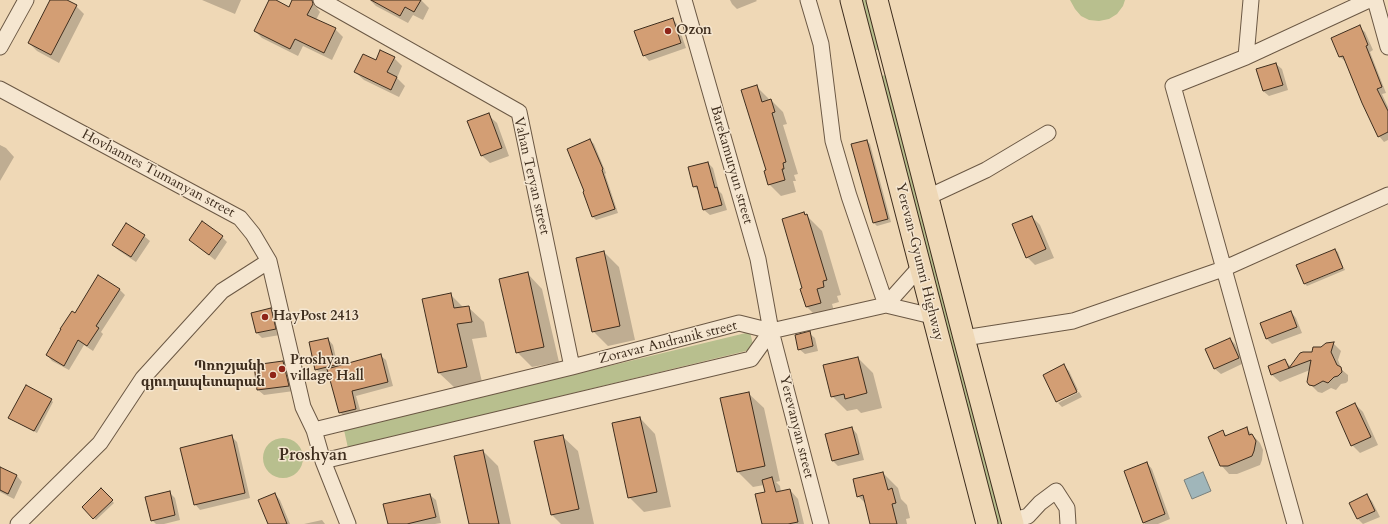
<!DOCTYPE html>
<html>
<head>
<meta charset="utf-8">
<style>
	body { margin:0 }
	canvas { display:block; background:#efd8b6 }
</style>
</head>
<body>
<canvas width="1388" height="524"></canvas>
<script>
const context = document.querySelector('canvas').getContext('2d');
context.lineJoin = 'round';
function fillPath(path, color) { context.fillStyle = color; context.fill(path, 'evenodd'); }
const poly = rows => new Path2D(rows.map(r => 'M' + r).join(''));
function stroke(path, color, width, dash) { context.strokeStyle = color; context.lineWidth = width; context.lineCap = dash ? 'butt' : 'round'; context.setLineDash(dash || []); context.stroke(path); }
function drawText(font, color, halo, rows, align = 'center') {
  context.font = font + ' Cardo,"Noto Serif Armenian",serif'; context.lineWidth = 3; context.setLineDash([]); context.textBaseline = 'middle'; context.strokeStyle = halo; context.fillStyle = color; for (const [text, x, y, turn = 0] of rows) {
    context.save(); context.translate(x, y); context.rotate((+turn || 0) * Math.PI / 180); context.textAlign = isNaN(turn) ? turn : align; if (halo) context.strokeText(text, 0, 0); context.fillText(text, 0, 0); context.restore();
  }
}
fillPath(poly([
	[859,0,869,0,882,49,872,51],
	[1070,0,1125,0,1123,6,1117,14,1109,19,1099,21,1089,20,1081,16,1075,9],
	[888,74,1004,524,994,524,879,77],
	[750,332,754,349,348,448,344,430],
	'263 458a20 20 0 1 1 40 0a20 20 0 1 1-40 0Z'
]), '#b8bf8e');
const water = poly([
	[1203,472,1211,491,1192,499,1184,480,1203,472]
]);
fillPath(water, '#a0b6ba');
stroke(water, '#79807c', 1);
fillPath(poly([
	[51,0,65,0,76,6,84,14,59,63,37,51,29,43],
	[202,0,241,0,235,14],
	[270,0,274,0,290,8,294,0,308,0,312,2,320,12,316,20,335,29,343,37,332,60,303,46,298,56,262,38,255,31],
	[370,0,421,0,429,8,423,20,413,15,408,23,376,6],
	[730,0,756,0,757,1,737,9,732,4],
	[672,19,678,25,686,48,649,61,644,55],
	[1359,27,1365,32,1373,50,1370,52,1386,93,1382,94,1388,107,1388,140,1384,142,1379,136,1346,62,1340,57,1332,38],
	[394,58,402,66,397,78,405,86,399,97,364,80,355,72,376,61],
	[1276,64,1282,69,1288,90,1269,96,1263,91],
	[756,86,768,98,769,100,771,100,783,112,787,124,783,125,798,174,794,175,796,181,793,181,796,192,781,196,769,184],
	[488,115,497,123,509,156,490,163,481,155],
	[590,140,594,144,606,173,605,174,618,213,596,220,592,216],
	[867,141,870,144,891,222,877,226,874,223],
	[0,145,6,148,14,157,0,181],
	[708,163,713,168,719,191,722,194,727,210,710,215,704,210,699,191,694,186],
	[804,213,822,231,841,295,837,296,839,302,832,304,836,318,822,322,807,307,804,289],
	[1032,217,1040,225,1054,258,1035,265,1027,257],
	[144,236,150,241,136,262,118,250,113,245],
	[222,237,227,242,215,260,190,240],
	[1335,250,1338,252,1343,267,1304,283],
	[604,252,619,267,635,340,608,346,593,331],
	[1344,268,1345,270,1307,286,1305,284],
	[527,273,542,289,559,362,532,367,517,352],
	[119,289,125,295,101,332,103,334,93,351,84,345,69,370,52,361,47,355,75,314],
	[450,294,464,308,468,307,484,322,487,337,472,339,482,382,455,388,439,373],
	[270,309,276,315,280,335,262,338,257,333,253,313],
	[1291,312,1296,318,1302,333,1272,344,1267,339],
	[809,333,815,338,818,351,805,354,799,349],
	[328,339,333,345,338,367,381,356,386,360,393,386,356,396,361,413,345,417,340,412,330,373,322,375,316,369],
	[1230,339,1235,344,1244,363,1221,374,1215,369,1206,350],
	[1333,343,1341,351,1338,360,1342,370,1348,375,1348,381,1346,383,1341,384,1336,390,1331,388,1322,393,1318,392,1308,382,1310,370,1280,382,1272,375,1269,367,1285,360,1291,367,1321,348],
	[858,358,873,373,882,408,861,413,857,409,847,411,832,396],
	[283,362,288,368,294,391,264,395,258,390],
	[1063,365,1069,371,1078,390,1058,400,1058,402,1044,375],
	[1079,392,1082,397,1062,407,1058,403],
	[748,393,764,408,780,481,776,482,780,486,781,492,790,490,798,499,804,524,763,524,766,492,764,485,753,487,738,472],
	[51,400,53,402,37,433,12,420],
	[1355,404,1363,412,1378,445,1360,453,1352,445],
	[640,418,655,434,671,507,644,512,629,497],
	[852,428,857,434,864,460,838,466,833,461],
	[1246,428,1260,443,1263,450,1262,460,1260,465,1237,474,1229,474,1221,465,1222,431,1227,436],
	[231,436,237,442,250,498,200,510,195,504],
	[562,436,578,451,594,524,561,524,552,515,535,442],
	[483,451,498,466,511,524,470,524],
	[1147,463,1152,469,1170,519,1158,524,1145,524,1143,522],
	[1,469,17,476,22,482,14,499,0,492],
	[883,473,898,488,901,499,907,505,910,518,906,519,907,524,871,524,866,504,858,496],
	[101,489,114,503,96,520,83,507],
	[169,492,175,498,180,520,164,524,156,524,152,520],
	[275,494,280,500,290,524,269,524],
	[430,495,436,500,441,523,435,524,389,524],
	[1367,496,1372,501,1380,517,1363,524,1358,519,1350,504],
	[322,520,325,524,304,524]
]), '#0003');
const building = poly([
	[50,0,67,0,77,5,51,55,28,43,50,0],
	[269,0,276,0,289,7,292,0,312,0,313,4,307,15,336,28,324,53,295,39,290,49,254,31,269,0],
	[371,0,421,0,414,12,405,7,400,16,371,0],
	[673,18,681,43,643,56,634,31,673,18],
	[1360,25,1368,45,1366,46,1382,87,1377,89,1388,111,1388,132,1378,137,1362,103,1343,56,1339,57,1331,38,1360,25],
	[380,50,395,57,387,72,397,77,391,90,354,72,363,54,376,60,380,50],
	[1276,63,1283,85,1263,91,1256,69,1276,63],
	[757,85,762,102,771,99,775,112,772,113,786,162,783,163,784,169,782,169,785,180,768,185,764,171,766,170,741,90,757,85],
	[489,113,502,148,481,156,467,121,489,113],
	[590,139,603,169,602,170,615,209,592,217,583,192,584,191,567,149,590,139],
	[867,140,888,219,873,223,851,144,867,140],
	[708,162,715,188,717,187,722,205,703,210,697,186,693,187,688,167,708,162],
	[804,212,805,215,807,214,827,280,823,281,824,287,817,289,821,303,806,307,800,289,802,288,782,219,804,212],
	[1032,216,1046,249,1026,258,1012,224,1032,216],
	[202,221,223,236,209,255,189,240,202,221],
	[126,223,145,235,131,257,112,245,126,223],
	[1335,249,1343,268,1304,284,1296,265,1335,249],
	[604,251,620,326,592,332,576,258,604,251],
	[528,272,544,347,516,353,499,279,528,272],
	[98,275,120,289,96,326,99,328,87,346,78,340,64,366,46,355,61,329,60,329,72,311,75,313,98,275],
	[451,293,454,308,469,306,472,322,457,324,467,367,438,373,422,299,451,293],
	[271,308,276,329,256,333,251,313,271,308],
	[1291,311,1297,327,1266,339,1260,323,1291,311],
	[810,331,813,346,798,350,795,335,810,331],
	[328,338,335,365,315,370,309,342,328,338],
	[1230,338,1239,358,1214,369,1205,349,1230,338],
	[1334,342,1331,352,1337,365,1341,367,1342,372,1338,376,1334,377,1328,383,1323,381,1314,386,1309,385,1307,382,1311,360,1271,375,1268,366,1285,359,1289,368,1300,353,1303,352,1312,352,1313,347,1321,347,1326,343,1334,342],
	[381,354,388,382,352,391,356,409,339,413,327,369,381,354],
	[858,357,867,393,845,399,844,394,831,397,823,365,858,357],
	[283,361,289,386,257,390,254,365,283,361],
	[1064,364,1077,392,1056,402,1043,375,1064,364],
	[26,385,52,399,34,431,8,418,26,385],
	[749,392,765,466,737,472,720,398,749,392],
	[1355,403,1371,437,1351,446,1336,412,1355,403],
	[640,417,657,492,628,498,612,423,640,417],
	[852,427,859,454,832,461,825,434,852,427],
	[1247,427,1249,435,1252,434,1256,441,1254,451,1252,456,1228,466,1220,466,1208,437,1223,430,1225,436,1247,427],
	[232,435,245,493,194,505,180,448,232,435],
	[563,435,579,509,551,515,534,441,563,435],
	[483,450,499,524,469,524,454,456,483,450],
	[1147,462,1165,514,1143,523,1124,471,1147,462],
	[0,467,17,475,8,494,0,490,0,467],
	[883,472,888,490,892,488,896,503,892,504,897,524,870,524,863,495,857,497,853,479,883,472],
	[772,477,776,492,790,489,798,522,788,524,762,524,755,494,765,492,762,480,772,477],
	[101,488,113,500,93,519,82,507,101,488],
	[170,491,175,515,151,521,145,497,170,491],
	[275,493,287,524,268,524,258,500,275,493],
	[430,494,436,517,407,524,388,524,383,504,430,494],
	[1367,494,1375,511,1357,519,1349,503,1367,494]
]);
fillPath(building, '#d39e74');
stroke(building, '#3f2e1e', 1);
const minor = poly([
	[321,0,519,112,572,367],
	[684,0,758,259,771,331,821,524],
	[808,0,821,44,833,141,849,196,886,305],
	[1375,0,1388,47],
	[0,47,26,0],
	[1246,57,1251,0],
	[0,89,240,218,253,234,269,261,303,407,314,430,323,461,348,524],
	[928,197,986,170,1048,133],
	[886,305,920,267],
	[964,338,1073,321,1223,269,1388,195],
	[314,430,572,367,739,323,771,331,886,305,932,316],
	[323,461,751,359,771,331],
	[1012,521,1028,516,1040,503,1056,491,1067,508,1068,524],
	[18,524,100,443,143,378,222,291,269,261],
	[1295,524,1173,86,1246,57,1369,0]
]);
const highway = poly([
	[851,0,987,524],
	[877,0,964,338,1013,524]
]);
stroke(minor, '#6b5844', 17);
stroke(highway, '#3f2e1e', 23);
stroke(minor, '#f5e6d0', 15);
stroke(highway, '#efd8b6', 21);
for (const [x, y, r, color] of [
	[668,31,4,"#8f2418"],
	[265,317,4,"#8f2418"],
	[282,369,4,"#8f2418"],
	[273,375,4,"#8f2418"]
]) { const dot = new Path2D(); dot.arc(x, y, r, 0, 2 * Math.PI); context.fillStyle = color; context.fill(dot); stroke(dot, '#f5e6d0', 1.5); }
drawText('bold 14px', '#3f2e1e', '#f5e6d0', [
	["Ozon",676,31],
	["HayPost 2413",273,317],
	["Proshyan",290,361],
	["village Hall",290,377],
	["Պռոշյանի",265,367,"right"],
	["գյուղապետարան",265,383,"right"]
], 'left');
drawText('14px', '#3f2e1e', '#f5e6d0', [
	["Barekamutyun street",731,165,74],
	["Hovhannes Tumanyan street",158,174,28],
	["Vahan Teryan street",531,176,77],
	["Yerevan-Gyumri Highway",919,262,76],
	["Zoravar Andranik street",668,343,-14],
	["Yerevanyan street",796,427,76]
]);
drawText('bold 16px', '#3f2e1e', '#f5e6d0', [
	["Proshyan",313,456]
]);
</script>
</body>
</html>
